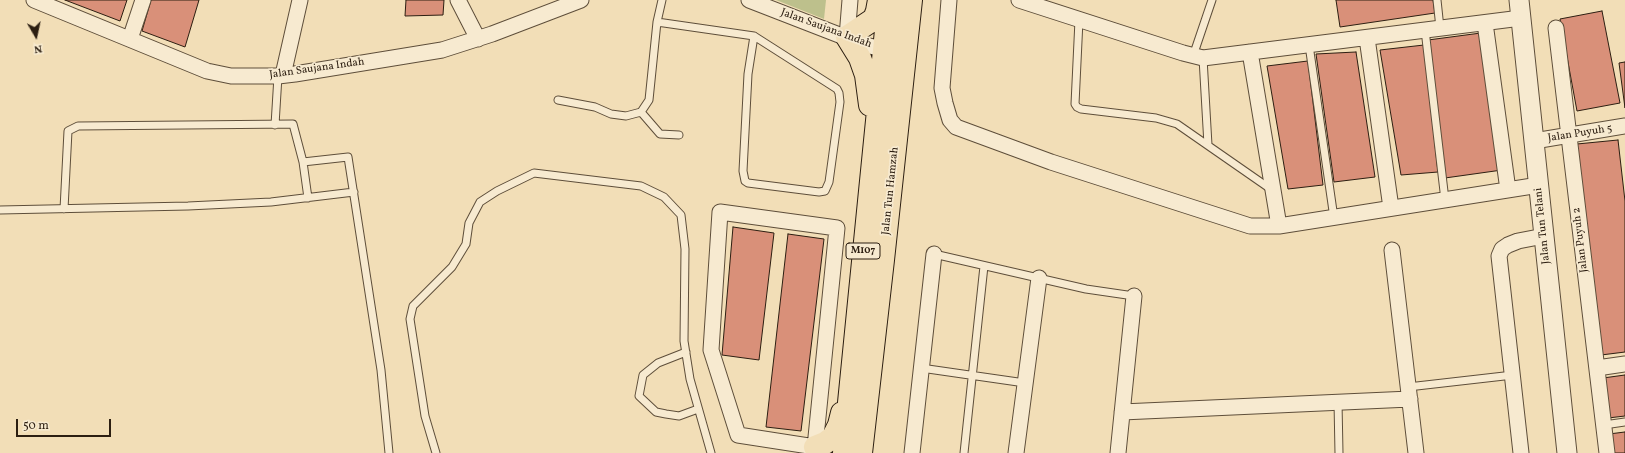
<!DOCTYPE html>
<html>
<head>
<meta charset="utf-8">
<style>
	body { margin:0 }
	#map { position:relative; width:1625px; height:453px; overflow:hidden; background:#f2deb7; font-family:Vollkorn,serif }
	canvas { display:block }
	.north { position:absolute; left:16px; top:16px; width:40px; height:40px; -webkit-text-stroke:3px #f7ead0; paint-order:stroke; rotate:171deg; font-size:11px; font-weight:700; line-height:16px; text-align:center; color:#2c1e11 }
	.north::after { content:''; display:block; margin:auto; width:14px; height:18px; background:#2c1e11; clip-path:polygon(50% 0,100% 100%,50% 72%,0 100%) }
	.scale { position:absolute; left:16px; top:419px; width:95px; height:18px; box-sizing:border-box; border:2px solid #2c1e11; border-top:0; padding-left:5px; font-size:12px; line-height:14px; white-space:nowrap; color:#2c1e11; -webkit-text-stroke:3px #f7ead0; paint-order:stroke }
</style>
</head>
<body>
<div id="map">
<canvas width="1625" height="453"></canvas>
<div class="north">N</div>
<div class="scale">50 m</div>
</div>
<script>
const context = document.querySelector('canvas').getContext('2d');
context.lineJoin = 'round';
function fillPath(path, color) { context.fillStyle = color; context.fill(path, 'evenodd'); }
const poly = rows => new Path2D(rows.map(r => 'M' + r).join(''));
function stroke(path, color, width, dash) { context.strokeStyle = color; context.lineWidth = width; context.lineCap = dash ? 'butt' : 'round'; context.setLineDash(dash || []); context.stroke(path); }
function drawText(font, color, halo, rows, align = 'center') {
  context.font = font + ' Vollkorn,serif'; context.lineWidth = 3.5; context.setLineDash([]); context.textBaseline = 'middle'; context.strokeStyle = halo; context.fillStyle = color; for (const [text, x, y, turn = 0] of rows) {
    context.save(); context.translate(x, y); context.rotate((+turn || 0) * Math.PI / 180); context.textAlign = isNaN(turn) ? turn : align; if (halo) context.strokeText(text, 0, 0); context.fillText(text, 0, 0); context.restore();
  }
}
fillPath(poly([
	[776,0,826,0,824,19]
]), '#bdc08c');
const building = poly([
	[65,0,127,0,120,21,65,0],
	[151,0,199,0,185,47,142,31,151,0],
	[406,0,444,0,443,15,405,16,406,0],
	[1336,0,1433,0,1435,13,1340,27,1336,0],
	[1602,11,1620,103,1577,111,1560,19,1602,11],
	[1481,33,1502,170,1445,178,1428,40,1481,33],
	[1424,45,1438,172,1401,175,1380,50,1424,45],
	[1356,52,1375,177,1334,182,1316,54,1356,52],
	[1308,61,1323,185,1288,189,1267,66,1308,61],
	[1625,62,1625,108,1619,63,1625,62],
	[1618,140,1625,201,1625,352,1601,355,1577,144,1618,140],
	[733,227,774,233,759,360,722,355,733,227],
	[788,234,824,239,801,431,766,427,788,234],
	[1625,375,1625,416,1608,418,1603,378,1625,375],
	[1625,432,1625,453,1604,453,1601,435,1625,432]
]);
fillPath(building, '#d99079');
stroke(building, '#2c1e11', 1);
const service = poly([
	[1437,0,1440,28],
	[1079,20,1075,104,1077,107,1081,109,1156,118,1177,124,1272,190],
	[657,22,754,36,837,89,839,93,840,102,829,182,825,191,819,192,748,183,745,181,743,171,748,74,754,36],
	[1425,30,1445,200],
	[1309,45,1334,218],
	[1193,56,1212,0],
	[1203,58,1208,145],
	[558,100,595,107,611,114,626,116,641,112,649,100,657,22,662,0],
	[641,112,660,134,679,135],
	[275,125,278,76],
	[303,162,308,198],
	[64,209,68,131,78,126,293,124,303,162,348,157,381,370,389,453],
	[0,210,188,206,271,202,354,192],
	[934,254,1086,289,1134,296],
	[686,352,658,363,643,375,639,396,656,412,666,414,679,416,698,409],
	[921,368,1025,383],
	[1408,387,1513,375],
	[1338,402,1339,453],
	[1604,425,1625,422],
	[436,453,425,416,410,319,413,306,452,267,466,244,469,223,480,202,497,191,534,173,641,186,664,197,681,215,685,249,684,341,690,379,711,453],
	[964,453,984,266]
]);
const minor = poly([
	[34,0,207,71,231,76,278,76,295,74,442,50,492,34,581,0],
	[458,0,478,39],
	[749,0,865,45,892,51],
	[949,0,942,88,945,103,950,120,956,127,1051,162,1250,226,1279,226,1539,185],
	[1019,0,1183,53,1203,58,1521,18],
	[1485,23,1508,190],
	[1556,28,1607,453],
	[847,37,850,0],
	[1367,38,1391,208],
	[130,39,143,0],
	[1250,52,1279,226],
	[283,75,300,0],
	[1534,141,1625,126],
	[1392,250,1416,453],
	[1597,368,1625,364],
	[1122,412,1410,399],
	[814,453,815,447,837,228,720,212,711,350,738,435,815,447],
	[912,453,934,254],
	[1016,453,1039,278],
	[1118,453,1134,296],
	[1521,453,1499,256,1502,249,1508,245,1518,241,1544,236]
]);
const tertiary = poly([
	[1519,0,1567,453]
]);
const primary = poly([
	[870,105,866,75,860,58,847,37,874,19,877,11,879,0],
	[815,447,825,443,833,437,839,425,842,413],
	[844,453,889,0],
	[861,453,883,260,911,0]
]);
stroke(service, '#5e4e3a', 9);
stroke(minor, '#5e4e3a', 17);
stroke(tertiary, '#5e4e3a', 21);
stroke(primary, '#2c1e11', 24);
stroke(service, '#f7ead0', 7);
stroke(minor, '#f7ead0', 15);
stroke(tertiary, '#f7ead0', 19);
stroke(primary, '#f2deb7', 22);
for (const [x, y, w] of [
	[863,251,34]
]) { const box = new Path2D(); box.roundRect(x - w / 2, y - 8, w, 16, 3); context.fillStyle = '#f7ead0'; context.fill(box); stroke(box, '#2c1e11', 1); }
drawText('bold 10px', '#2c1e11', null, [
	["M107",863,251]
]);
drawText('11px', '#2c1e11', '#f7ead0', [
	["Jalan Saujana Indah",826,29,20],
	["Jalan Saujana Indah",317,69,-8],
	["Jalan Puyuh 5",1580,134,-9],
	["Jalan Tun Hamzah",891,191,-84],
	["Jalan Tun Telani",1543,226,-96],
	["Jalan Puyuh 2",1581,240,-97]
]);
</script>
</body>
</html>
